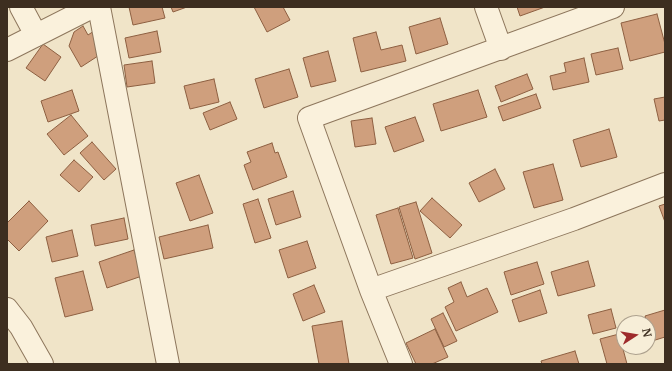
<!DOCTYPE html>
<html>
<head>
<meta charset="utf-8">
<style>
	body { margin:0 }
	#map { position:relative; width:672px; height:371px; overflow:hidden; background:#f0e4c8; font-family:Merriweather,serif }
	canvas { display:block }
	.frame { position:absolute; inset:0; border:8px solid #3d2e20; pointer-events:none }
	.north { position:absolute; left:616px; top:315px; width:40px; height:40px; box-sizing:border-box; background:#f7eed8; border:1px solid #ada18e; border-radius:50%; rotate:78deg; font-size:11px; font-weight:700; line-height:16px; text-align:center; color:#3d2e20 }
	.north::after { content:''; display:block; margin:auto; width:14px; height:18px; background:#9e2a2b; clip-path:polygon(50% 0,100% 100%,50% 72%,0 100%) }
</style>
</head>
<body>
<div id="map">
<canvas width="672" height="371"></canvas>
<div class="frame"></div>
<div class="north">N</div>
</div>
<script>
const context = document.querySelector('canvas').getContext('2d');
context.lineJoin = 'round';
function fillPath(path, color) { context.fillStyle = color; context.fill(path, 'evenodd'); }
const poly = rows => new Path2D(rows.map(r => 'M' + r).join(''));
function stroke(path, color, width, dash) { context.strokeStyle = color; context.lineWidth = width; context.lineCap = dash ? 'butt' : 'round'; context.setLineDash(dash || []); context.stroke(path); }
const building = poly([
	[129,7,162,7,165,18,133,25,129,7],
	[171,7,187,7,173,12,171,7],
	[254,7,283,7,290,20,267,32,254,7],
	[517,7,545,7,520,16,517,7],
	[657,14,665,44,665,52,630,61,621,23,657,14],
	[440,18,448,44,416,54,409,27,440,18],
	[83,26,88,35,94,31,101,54,81,67,69,46,74,32,83,26],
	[157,31,161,52,129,58,125,38,157,31],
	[376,32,381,50,402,45,406,61,361,72,353,38,376,32],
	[43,44,61,57,45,81,26,68,43,44],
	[618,48,623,69,596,75,591,54,618,48],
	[328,51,336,81,311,87,303,58,328,51],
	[584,58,589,82,553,90,550,76,566,72,564,63,584,58],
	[152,61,155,83,127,87,124,65,152,61],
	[289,69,298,97,264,108,255,79,289,69],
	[527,74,533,89,501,102,495,86,527,74],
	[214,79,219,102,190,109,184,86,214,79],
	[72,90,79,111,48,122,41,101,72,90],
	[478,90,487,117,441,131,433,104,478,90],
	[536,94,541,108,503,121,498,107,536,94],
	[665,97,665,120,659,121,654,99,665,97],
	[230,102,237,119,210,130,203,113,230,102],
	[71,115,88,136,64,155,47,134,71,115],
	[415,117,424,141,394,152,385,127,415,117],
	[372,118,376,144,355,147,351,121,372,118],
	[609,129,617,157,581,167,573,140,609,129],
	[92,142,116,169,104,180,80,153,92,142],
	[272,143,275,153,278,152,287,177,253,190,244,165,251,162,247,152,272,143],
	[74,160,93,177,79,192,60,175,74,160],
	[553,164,563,200,534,208,523,172,553,164],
	[495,169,505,189,479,202,469,183,495,169],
	[199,175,213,213,190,221,176,183,199,175],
	[293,191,301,217,276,225,268,199,293,191],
	[432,198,462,225,450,238,420,211,432,198],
	[258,199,271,238,255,243,243,204,258,199],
	[29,201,48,221,19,251,7,239,7,223,29,201],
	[416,202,432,253,415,259,399,207,416,202],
	[665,204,665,222,659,206,665,204],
	[398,208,413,258,391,264,376,215,398,208],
	[124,218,128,239,95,246,91,225,124,218],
	[208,225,213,248,164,259,159,237,208,225],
	[72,230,78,256,52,262,46,237,72,230],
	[307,241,316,268,288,278,279,250,307,241],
	[134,250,142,276,107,288,99,262,134,250],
	[588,261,595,286,558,296,551,272,588,261],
	[537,262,544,284,511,295,504,272,537,262],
	[83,271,93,310,65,317,55,278,83,271],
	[461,282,467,297,487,288,498,312,456,331,445,307,454,302,448,288,461,282],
	[314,285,325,312,303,321,293,294,314,285],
	[540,290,547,313,519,322,512,300,540,290],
	[611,309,616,328,593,334,588,315,611,309],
	[665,310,665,337,652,341,645,316,665,310],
	[443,313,457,341,444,347,431,319,443,313],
	[342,321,349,364,319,364,312,326,342,321],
	[435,329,448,357,432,364,416,364,406,343,435,329],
	[619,334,627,364,607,364,600,339,619,334],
	[575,351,579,364,542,364,541,361,575,351]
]);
fillPath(building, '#cf9f7d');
stroke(building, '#8d5f41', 1);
const minor = poly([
	[21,7,36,35],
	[99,7,168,364],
	[486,7,501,49],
	[613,7,309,118,371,290,574,219,665,184],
	[371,290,401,364],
	[7,309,21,327,42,364]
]);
const tertiary = poly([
	[7,50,92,7]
]);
stroke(minor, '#8d765c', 24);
stroke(tertiary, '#8d765c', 24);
stroke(minor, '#faf1dc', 22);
stroke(tertiary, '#faf1dc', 22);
</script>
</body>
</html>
